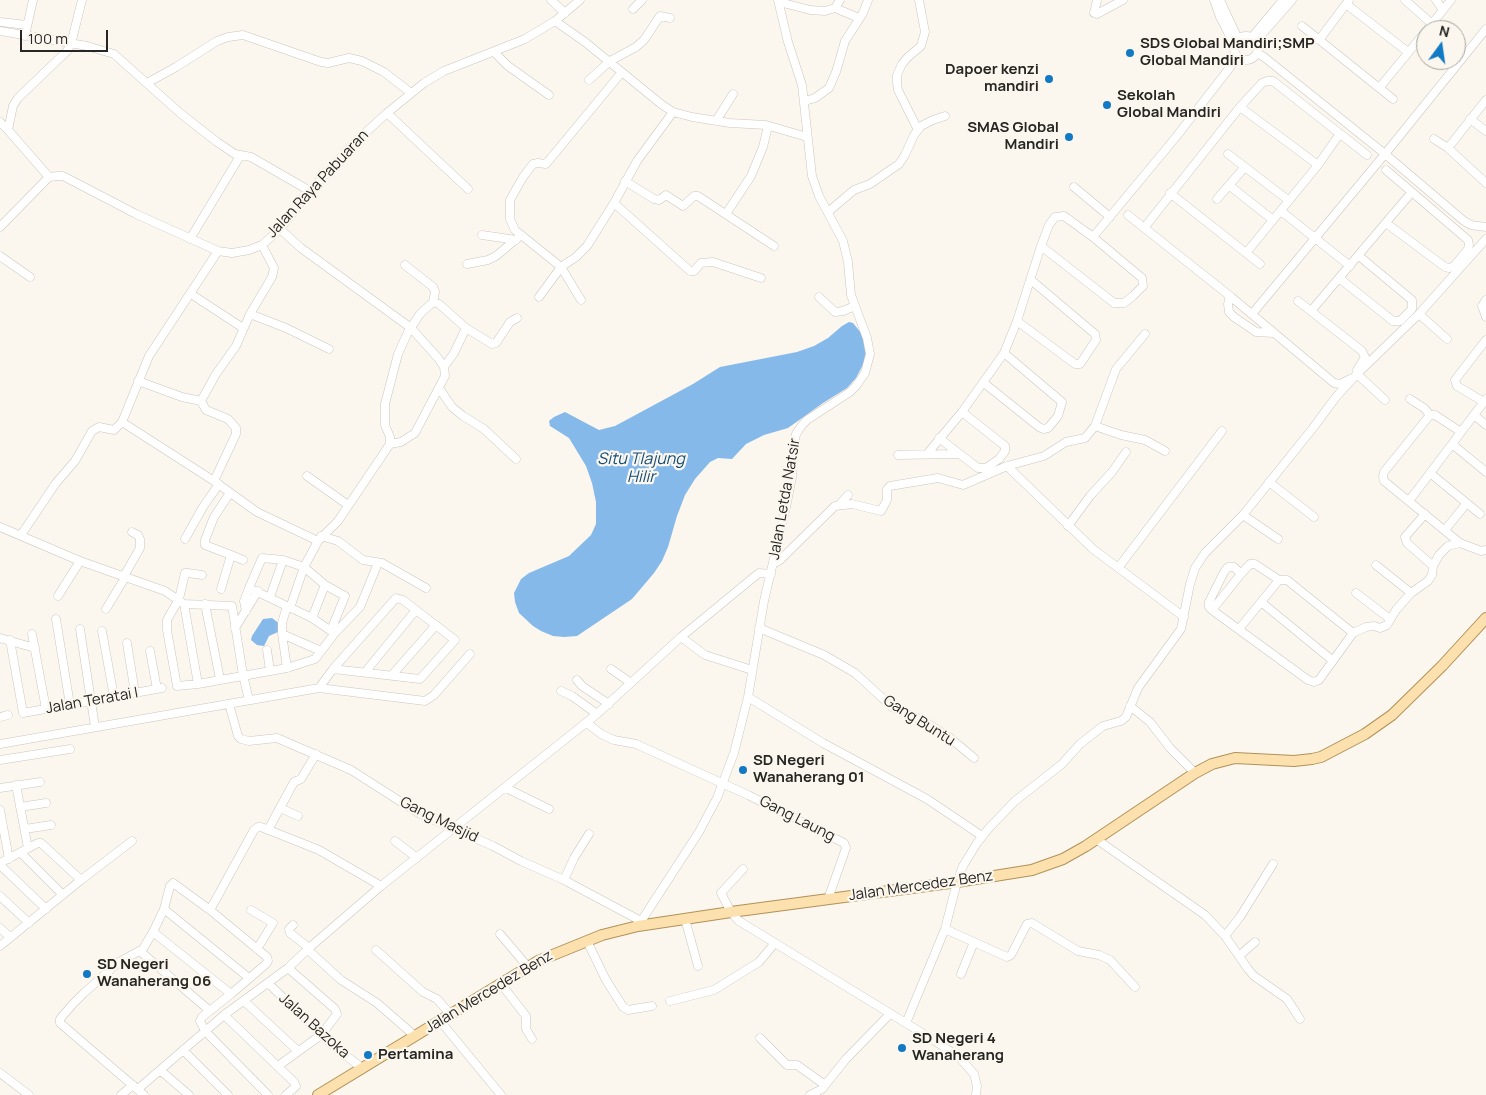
<!DOCTYPE html>
<html>
<head>
<meta charset="utf-8">
<style>
	body { margin:0 }
	#map { position:relative; width:1486px; height:1095px; overflow:hidden; background:#fbf7ee; font-family:Manrope,sans-serif }
	canvas { display:block }
	.north { position:absolute; left:1416px; top:20px; width:50px; height:50px; box-sizing:border-box; background:#fbf7ee; border:1px solid #a7a39d; border-radius:50%; rotate:14deg; font-size:14px; font-weight:700; line-height:20px; text-align:center; color:#282623 }
	.north::after { content:''; display:block; margin:auto; width:18px; height:22px; background:#1279c4; clip-path:polygon(50% 0,100% 100%,50% 72%,0 100%) }
	.scale { position:absolute; left:20px; top:30px; width:88px; height:22px; box-sizing:border-box; border:2px solid #282623; border-top:0; padding-left:6px; font-size:15px; line-height:18px; white-space:nowrap; color:#282623; -webkit-text-stroke:4px #fbf7ee; paint-order:stroke }
</style>
</head>
<body>
<div id="map">
<canvas width="1486" height="1095"></canvas>
<div class="north">N</div>
<div class="scale">100 m</div>
</div>
<script>
const context = document.querySelector('canvas').getContext('2d');
context.lineJoin = 'round';
function fillPath(path, color) { context.fillStyle = color; context.fill(path, 'evenodd'); }
const poly = rows => new Path2D(rows.map(r => 'M' + r).join(''));
function stroke(path, color, width, dash) { context.strokeStyle = color; context.lineWidth = width; context.lineCap = dash ? 'butt' : 'round'; context.setLineDash(dash || []); context.stroke(path); }
function drawText(font, color, halo, rows, align = 'center') {
  context.font = font + ' Manrope,sans-serif'; context.lineWidth = 4.5; context.setLineDash([]); context.textBaseline = 'middle'; context.strokeStyle = halo; context.fillStyle = color; for (const [text, x, y, turn = 0] of rows) {
    context.save(); context.translate(x, y); context.rotate((+turn || 0) * Math.PI / 180); context.textAlign = isNaN(turn) ? turn : align; if (halo) context.strokeText(text, 0, 0); context.fillText(text, 0, 0); context.restore();
  }
}
fillPath(poly([
	[849,322,853,323,862,334,866,351,866,359,856,378,847,388,823,403,788,428,764,435,746,444,732,459,718,458,710,462,695,479,685,495,677,516,668,547,662,561,654,573,632,599,577,636,564,637,553,636,541,631,533,626,519,613,515,602,514,593,521,579,529,573,569,556,591,535,596,524,596,502,592,483,586,466,569,438,550,426,549,421,554,417,565,412,599,430,615,426,693,384,720,367,797,352,814,346,828,338,842,326],
	[272,618,280,624,278,632,269,636,264,646,257,645,251,640,252,636,263,619]
]), '#85b9ea');
const minor = poly([
	[551,0,565,13],
	[1097,0,1094,13,1097,14,1123,0],
	[1214,0,1220,17,1234,44],
	[1220,0,1238,39],
	[1405,0,1432,24],
	[1436,0,1443,10],
	[779,2,810,10,825,11,835,8,840,0],
	[1346,4,1408,52],
	[835,8,859,18],
	[633,9,642,0],
	[555,21,585,42,661,104,673,112,692,117,730,123,766,125,807,137],
	[0,22,27,25],
	[1302,26,1393,99],
	[1427,30,1451,0],
	[0,31,87,46,114,54,180,113,217,142,235,154,251,157,310,191],
	[25,36,33,0],
	'1234 48a12 12 0 1 1 24 0a12 12 0 1 1-24 0Z',
	[1252,37,1283,0],
	[1319,40,1349,0],
	[1256,41,1292,0],
	[494,52,508,66,549,95],
	[1257,53,1264,57,1385,154,1464,221,1471,225,1486,227],
	[589,80,610,61,636,47,644,40,660,16,670,18],
	[147,83,176,67,217,41,228,37,243,35,321,62,328,63,349,58,362,61,384,72,411,93],
	[1380,87,1426,31],
	[805,101,815,98,829,88,836,72,845,41,863,13,868,0],
	[1240,107,1318,165],
	[387,113,468,189],
	[1470,119,1486,131],
	[716,121,733,94],
	[0,122,8,130,13,106,18,98,67,51,71,44,82,0],
	[8,130,49,177],
	[918,130,898,90,897,83,897,75,902,64,908,57,921,46,925,32,919,0],
	[1434,139,1448,148,1486,183],
	[1448,148,1486,100],
	[1228,154,1288,200],
	[1386,170,1468,240,1469,245,1468,249,1454,266,1449,268,1445,267,1386,223],
	[625,181,654,199,659,200,666,195,683,206,694,196,698,196,774,246],
	[1230,186,1273,220],
	[1074,187,1110,217],
	[1170,193,1260,264],
	[1217,199,1244,168],
	[614,203,690,271,694,271,701,263,713,262,761,278],
	[1281,211,1350,266],
	[828,212,854,190,870,184,899,164,905,155,914,135,921,126,933,120,945,116],
	[726,214,751,176,763,147,768,126],
	[1128,215,1230,296,1334,383,1340,384,1350,379],
	[0,227,49,177,58,176,63,176,136,214,218,251,232,253,249,250,262,245,280,229,310,191,353,144,387,113,424,83,444,71,525,39,555,21,580,0],
	[1144,228,1240,107,1262,83,1267,81,1273,81,1367,155],
	[280,229,301,248,411,328,438,358,444,367,445,376,415,433,401,442,390,444],
	[482,235,516,240],
	[1093,237,1176,137,1238,57],
	[190,239,240,156],
	[262,245,274,268,272,277,250,314,236,346,216,374,201,401,206,410,228,419,236,428,236,434,214,481,257,512,318,541],
	[1246,253,1318,165,1339,135],
	[0,256,30,277],
	[467,264,488,260,496,256,520,236],
	[405,265,433,287,435,292,433,302],
	[1339,278,1393,321,1400,321,1412,309,1412,300,1359,256],
	[191,294,243,328],
	[1230,296,1228,304,1229,312,1234,317,1256,332,1273,333],
	[539,297,561,267,576,257,587,246,614,203,637,161,673,112],
	[819,297,835,312,843,311,855,306],
	[581,300,561,267,515,230,510,219,510,200,523,177,533,164,538,163,546,164,622,72],
	[1486,300,1482,306,1486,317],
	[1298,301,1362,351,1365,357,1357,370],
	[1311,311,1411,193],
	[250,314,286,328,329,349],
	[1252,314,1385,154,1486,29],
	[1419,314,1447,339],
	[1017,321,1075,364,1080,364,1096,340,1095,334,1031,280],
	[444,367,454,353,466,328],
	[1357,374,1385,400],
	[138,381,182,397,201,401],
	[984,383,1039,427,1043,429,1048,428,1058,416,1062,402,1004,353],
	[439,388,452,407,463,416,484,429,516,459],
	[1410,399,1424,408,1430,415],
	[1484,402,1457,386,1455,380,1486,340],
	[1474,415,1486,425],
	[122,422,214,481],
	[1095,426,1121,435,1145,440,1165,451],
	[939,438,978,468,986,468,999,459,1005,451,1005,446,962,412],
	[1452,444,1486,472],
	[927,454,962,412,1004,353,1017,321,1041,246,1049,225,1055,217,1064,216,1093,237,1142,278,1143,286,1133,296,1124,303,1114,303,1041,246],
	[898,455,959,454],
	[1007,466,1093,549,1184,617],
	[1430,473,1480,514],
	[307,476,348,505],
	[1269,482,1314,517],
	[1409,501,1486,399],
	[839,505,848,495],
	[1425,514,1405,537,1407,543,1433,566],
	[1243,515,1278,539],
	[1068,526,1090,496,1112,472,1126,452],
	[0,527,80,561,165,591,184,604,232,606,243,675,249,700],
	[1445,530,1466,504],
	[21,535,56,483,75,461,92,431,99,427,114,430,122,422,149,356,218,251],
	[321,536,338,541,363,560,382,563,426,588],
	[185,539,203,507,219,484],
	[1460,543,1384,481,1383,477,1384,472,1430,415,1435,415,1461,432],
	[231,555,243,560],
	[773,564,780,560,835,506,852,504,881,511,887,500,887,489,890,486,938,478,963,485,1007,466,1044,456,1066,442,1085,438,1095,426,1116,369,1145,334],
	[1376,565,1411,593],
	[1118,568,1222,431],
	[202,575,188,573,185,573,179,599,167,620,167,630,177,686,198,684,287,668,315,659,335,633,360,607,378,563],
	[124,576,140,548,140,539,138,535,132,532],
	[249,588,262,558,283,560],
	[221,589,231,555,205,545,205,540,214,517,230,493],
	[1356,593,1390,619],
	[58,596,80,561],
	[270,597,283,560,304,567,290,608],
	[1261,602,1332,660],
	[184,604,198,684],
	[205,604,220,679],
	[106,609,126,576],
	[1212,610,1241,574],
	[246,611,244,601,249,588,312,618,334,633],
	[312,618,325,585],
	[56,619,70,705],
	[235,628,258,591],
	[759,628,824,655,843,666,855,673,892,707,922,720,949,737,974,758],
	[80,629,95,727],
	[1239,629,1279,580],
	[331,630,345,596,325,585,304,567,318,541,338,521,390,444,390,437,385,425,385,404,398,354,408,332,420,314,433,302,439,304,466,328,492,344,496,343,510,322,517,318],
	[102,631,114,697],
	[1353,633,1287,580,1279,580,1255,564,1250,564,1241,574,1234,567,1228,567,1224,572,1209,602,1209,607,1212,610,1308,680,1314,682,1319,680,1353,633,1366,627,1374,626,1380,628,1387,625,1396,610,1411,593,1428,581,1432,575,1433,566,1439,555,1448,546,1460,543,1481,551,1486,550],
	[32,634,46,709],
	[282,634,282,623,287,606],
	[681,637,705,655,752,670],
	[0,638,35,648],
	[10,640,23,713,162,688],
	[127,643,135,693],
	[267,650,270,671],
	[150,651,157,689],
	[287,668,282,634,321,651],
	[333,669,420,679,455,640,416,610,366,671],
	[611,669,631,683],
	[392,675,436,625],
	[577,680,582,686,609,704],
	[319,688,333,669,396,598,403,600,416,610],
	[561,691,572,696,597,714],
	[748,697,823,743,927,799,982,836],
	[229,704,238,736,241,739,249,741,277,738,351,770,420,814,493,846,521,861,564,880,641,921],
	[1130,706,1150,722,1170,748,1195,773],
	[0,717,8,715],
	[587,723,601,734,614,740,636,744,748,795,844,843,846,848,828,899],
	[0,744,319,688,425,701,434,695,470,654],
	[0,760,70,749],
	[16,785,28,848],
	[0,788,40,782],
	[506,788,549,809],
	[20,807,46,803],
	[280,808,298,816],
	[0,810,9,859],
	[25,829,51,825],
	[268,830,294,782,301,779,316,754],
	[1096,839,1205,915,1225,936,1248,969,1254,976,1287,999,1300,1019],
	[395,841,417,858],
	[21,853,63,895],
	[0,863,38,843,41,843,81,880],
	[0,865,46,909],
	[743,869,721,893,731,912,739,921,932,1039,959,1057,974,1074,977,1086,976,1095],
	[564,880,574,858,589,834],
	[0,896,29,923],
	[164,909,249,978],
	[210,910,254,830,258,827,261,827,319,850,381,886],
	[251,910,273,923,257,949],
	[685,919,698,966],
	[293,925,289,929,290,933,309,948],
	[638,926,699,832,717,798,734,753,748,697,764,601,786,507,792,477,794,446,796,434,802,425,807,420,850,392,856,386,865,373,870,354,867,338,851,295,848,262,843,241,819,196,812,176,802,85,788,42,778,0],
	[0,928,10,937],
	[945,929,1007,957,1011,955,1027,924,1032,923,1078,951,1099,955,1110,960,1135,987],
	[153,932,231,994],
	[500,934,528,967],
	[1225,936,1240,917,1273,864],
	[587,941,606,980,623,1007,628,1010,652,1006],
	[0,946,81,880,132,841],
	[307,949,341,980,377,1003,415,1036],
	[141,950,119,962,84,993,72,1005,60,1019,60,1023,144,1095],
	[376,950,423,992,437,999,451,1015],
	[1240,955,1255,942],
	[961,974,974,942],
	[268,983,331,1044,362,1068],
	[501,984,526,1016,526,1029,532,1039],
	[244,1001,298,1051],
	[670,1001,714,990,759,962,775,943],
	[210,1011,141,952,153,932,164,909,170,886,173,883,210,910,267,957,268,961,266,964,231,994,202,1017,200,1021,205,1031,268,1095],
	[224,1015,294,1082,296,1086,294,1088,286,1095],
	[441,1022,501,1095],
	[906,1023,945,929,957,882,963,866,977,843,989,828,1015,801,1062,764,1080,744,1103,726,1121,721,1126,717,1138,688,1181,629,1190,584,1195,568,1205,553,1243,515,1313,428,1336,397,1357,374,1419,314,1486,239],
	[760,1038,787,1065,797,1065,825,1085],
	[183,1050,228,1095],
	[278,1066,321,1035,337,1014,335,1009,288,968],
	[160,1070,189,1095],
	[0,1073,29,1095],
	[138,1089,224,1015,288,968,309,948,381,886,597,714,681,637,754,577,759,573,771,574],
	[121,1095,133,1085],
	[810,1095,822,1089,846,1059,890,1014]
]);
const major = poly([
	[318,1095,538,961,602,935,638,926,731,912,957,882,1032,870,1063,859,1086,846,1195,773,1212,764,1235,758,1294,761,1312,759,1321,757,1365,734,1392,715,1442,666,1486,618]
]);
stroke(minor, '#cbc6be', 9);
stroke(major, '#b09259', 12);
stroke(minor, '#fff', 8);
stroke(major, '#fce0ad', 10);
for (const [x, y, r, color] of [
	[1130,53,5,"#1279c4"],
	[1049,79,5,"#1279c4"],
	[1107,105,5,"#1279c4"],
	[1069,137,5,"#1279c4"],
	[743,770,5,"#1279c4"],
	[87,974,5,"#1279c4"],
	[902,1048,5,"#1279c4"],
	[368,1055,5,"#1279c4"]
]) { const dot = new Path2D(); dot.arc(x, y, r, 0, 2 * Math.PI); context.fillStyle = color; context.fill(dot); stroke(dot, '#fbf7ee', 2); }
drawText('bold 15px', '#282623', '#fbf7ee', [
	["SDS Global Mandiri;SMP",1140,44],
	["Global Mandiri",1140,61],
	["Dapoer kenzi",1039,70,"right"],
	["mandiri",1039,87,"right"],
	["Sekolah",1117,96],
	["Global Mandiri",1117,113],
	["SMAS Global",1059,128,"right"],
	["Mandiri",1059,145,"right"],
	["SD Negeri",753,761],
	["Wanaherang 01",753,778],
	["SD Negeri",97,965],
	["Wanaherang 06",97,982],
	["SD Negeri 4",912,1039],
	["Wanaherang",912,1056],
	["Pertamina",378,1055]
], 'left');
drawText('15px', '#282623', '#fbf7ee', [
	["Jalan Raya Pabuaran",318,184,-47],
	["Jalan Letda Natsir",785,499,-80],
	["Jalan Teratai I",92,701,-10],
	["Gang Buntu",919,721,32],
	["Gang Laung",797,819,27],
	["Gang Masjid",439,820,26],
	["Jalan Mercedez Benz",921,886,-8],
	["Jalan Mercedez Benz",489,992,-31],
	["Jalan Bazoka",314,1026,42]
]);
drawText('italic 16px', '#124c79', '#fbf7ee', [
	["Situ Tlajung",641,460],
	["Hilir",641,478]
]);
</script>
</body>
</html>
